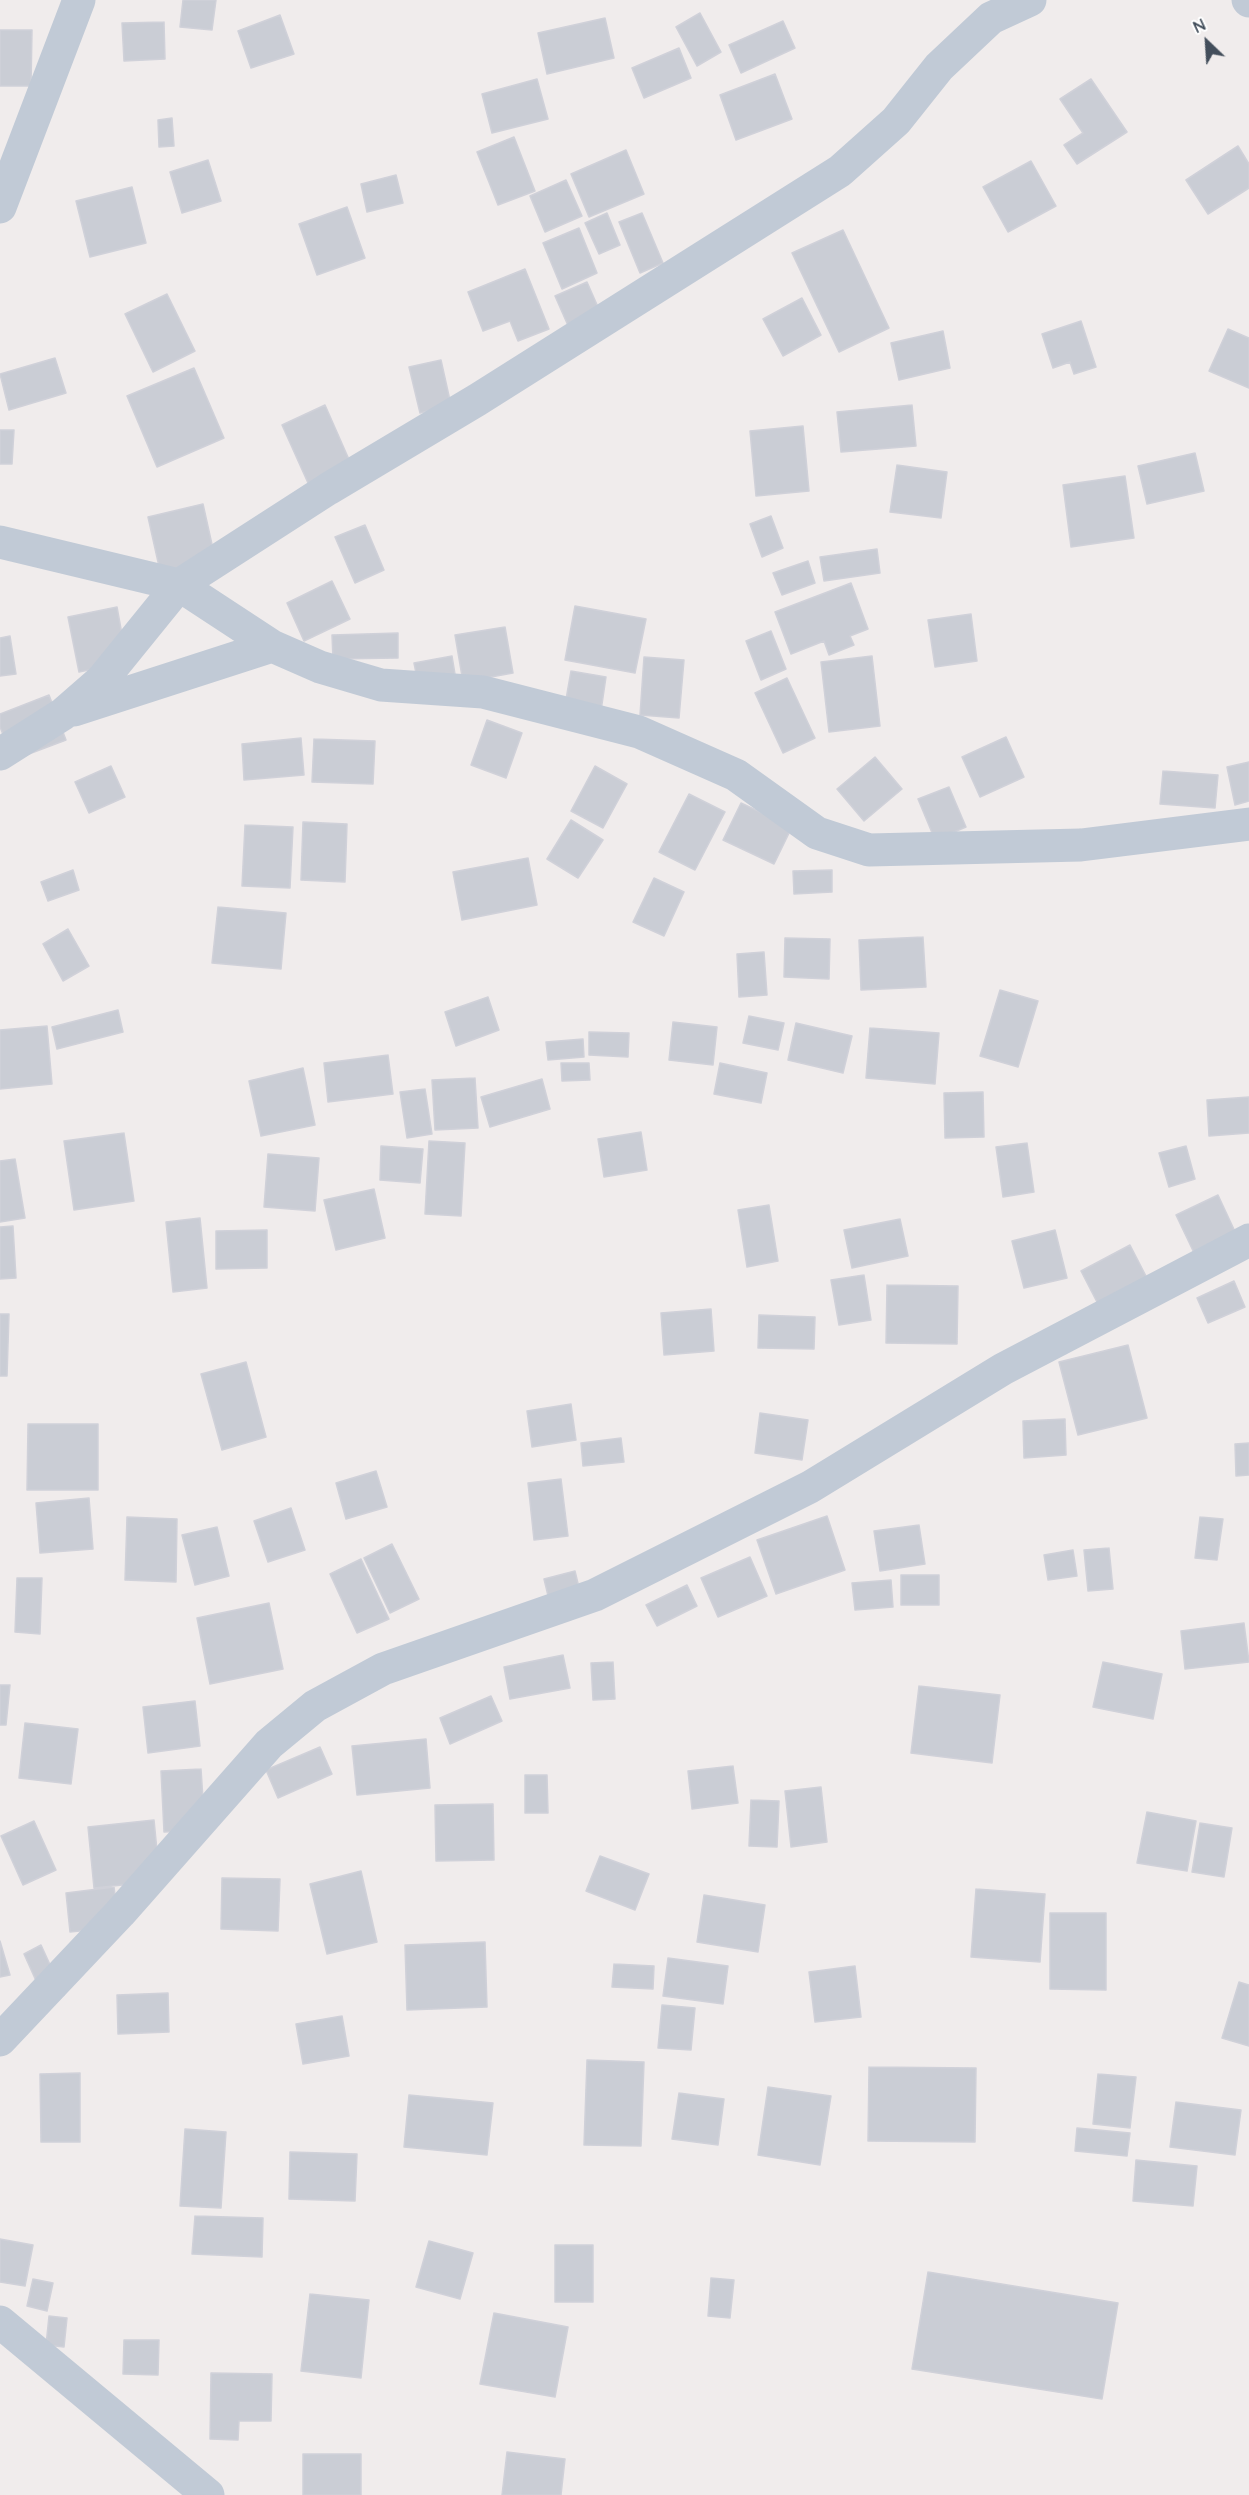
<!DOCTYPE html>
<html>
<head>
<meta charset="utf-8">
<style>
	body { margin:0 }
	#map { position:relative; width:1249px; height:2495px; overflow:hidden; background:#f0ecec; font-family:Quicksand,sans-serif }
	canvas { display:block }
	.north { position:absolute; left:1177px; top:12px; width:60px; height:60px; -webkit-text-stroke:4px #fff; paint-order:stroke; rotate:335deg; font-size:16px; font-weight:700; line-height:24px; text-align:center; color:#434e5b }
	.north::after { content:''; display:block; margin:auto; width:21px; height:27px; background:#434e5b; clip-path:polygon(50% 0,100% 100%,50% 72%,0 100%) }
</style>
</head>
<body>
<div id="map">
<canvas width="1249" height="2495"></canvas>
<div class="north">N</div>
</div>
<script>
const context = document.querySelector('canvas').getContext('2d');
context.lineJoin = 'round';
function fillPath(path, color) { context.fillStyle = color; context.fill(path, 'evenodd'); }
const poly = rows => new Path2D(rows.map(r => 'M' + r).join(''));
function stroke(path, color, width, dash) { context.strokeStyle = color; context.lineWidth = width; context.lineCap = dash ? 'butt' : 'round'; context.setLineDash(dash || []); context.stroke(path); }
const building = poly([
	[183,0,216,0,212,30,180,27,183,0],
	[700,13,721,52,697,66,676,27,700,13],
	[280,15,294,54,251,68,238,31,280,15],
	[605,18,614,58,547,74,538,33,605,18],
	[783,21,795,48,741,73,729,45,783,21],
	[164,22,165,59,124,61,122,23,164,22],
	[0,30,32,30,31,86,0,86,0,30],
	[679,48,691,78,644,98,632,68,679,48],
	[775,74,792,119,736,140,720,95,775,74],
	[537,79,548,119,492,133,482,94,537,79],
	[1091,79,1127,132,1077,164,1064,145,1083,133,1060,99,1091,79],
	[172,118,174,146,159,147,158,120,172,118],
	[514,137,535,191,498,205,477,152,514,137],
	[1238,146,1249,164,1249,188,1208,214,1186,180,1238,146],
	[626,150,644,194,589,217,571,174,626,150],
	[208,160,221,201,182,213,170,172,208,160],
	[1031,161,1056,206,1008,232,983,187,1031,161],
	[396,175,403,203,367,212,361,184,396,175],
	[566,180,582,216,545,232,530,196,566,180],
	[132,187,146,243,90,257,76,201,132,187],
	[347,207,365,258,317,275,299,224,347,207],
	[607,213,620,245,599,254,585,223,607,213],
	[642,213,663,263,640,273,619,222,642,213],
	[579,228,597,273,562,289,543,243,579,228],
	[843,230,889,328,839,352,792,253,843,230],
	[525,269,549,329,518,341,510,321,483,331,468,292,525,269],
	[587,282,609,332,577,346,555,296,587,282],
	[167,294,195,351,153,372,125,314,167,294],
	[802,298,821,335,783,356,763,319,802,298],
	[1081,321,1096,367,1074,374,1070,362,1053,368,1042,334,1081,321],
	[1228,329,1249,338,1249,388,1209,371,1228,329],
	[943,331,950,368,899,380,891,343,943,331],
	[55,358,66,393,9,410,0,374,55,358],
	[441,360,451,405,420,413,409,367,441,360],
	[194,368,224,438,157,467,127,396,194,368],
	[325,405,351,464,308,483,282,425,325,405],
	[912,405,916,446,841,452,837,412,912,405],
	[803,426,809,491,756,496,750,431,803,426],
	[0,430,14,430,12,464,0,464,0,430],
	[1195,453,1204,491,1147,504,1138,466,1195,453],
	[897,465,947,472,941,518,890,512,897,465],
	[1125,476,1134,538,1071,547,1063,485,1125,476],
	[203,504,219,576,164,589,148,517,203,504],
	[771,516,783,548,762,557,750,524,771,516],
	[365,525,384,570,355,583,335,537,365,525],
	[877,549,880,573,824,581,820,557,877,549],
	[808,561,815,583,782,595,773,573,808,561],
	[332,581,350,619,304,641,287,603,332,581],
	[851,583,868,629,850,636,854,645,829,655,824,641,791,654,775,612,851,583],
	[575,606,646,619,635,673,565,660,575,606],
	[117,607,127,662,79,672,68,617,117,607],
	[971,614,977,661,935,667,928,620,971,614],
	[505,627,513,673,463,682,455,635,505,627],
	[771,631,786,669,761,680,746,641,771,631],
	[398,633,398,658,333,659,332,635,398,633],
	[10,636,16,674,0,676,0,638,10,636],
	[452,656,457,686,420,693,414,663,452,656],
	[872,656,880,726,829,732,821,662,872,656],
	[644,657,684,660,679,718,640,715,644,657],
	[571,671,606,677,601,711,565,705,571,671],
	[787,678,815,738,783,753,755,693,787,678],
	[49,695,66,740,13,760,0,727,0,714,49,695],
	[487,720,522,733,506,778,471,765,487,720],
	[1006,737,1024,777,980,797,962,757,1006,737],
	[301,738,304,775,244,780,242,744,301,738],
	[314,739,375,741,373,784,312,782,314,739],
	[875,757,902,789,864,821,837,789,875,757],
	[1249,762,1249,801,1235,805,1227,767,1249,762],
	[111,766,125,797,89,813,75,782,111,766],
	[595,766,627,784,603,828,571,811,595,766],
	[1163,771,1218,775,1215,808,1160,804,1163,771],
	[949,787,966,827,935,840,918,799,949,787],
	[689,794,725,812,695,870,659,852,689,794],
	[741,803,792,827,774,864,723,840,741,803],
	[571,820,603,840,578,878,547,859,571,820],
	[303,822,347,824,345,882,301,880,303,822],
	[245,825,293,827,290,888,242,886,245,825],
	[528,858,537,905,462,920,453,872,528,858],
	[73,870,79,890,48,901,41,882,73,870],
	[832,870,832,892,794,894,793,871,832,870],
	[654,878,684,892,664,936,633,922,654,878],
	[218,907,286,913,281,969,212,963,218,907],
	[68,929,89,966,63,981,43,944,68,929],
	[923,937,926,987,861,990,859,940,923,937],
	[785,938,830,939,829,979,784,977,785,938],
	[764,952,767,995,739,997,737,954,764,952],
	[1000,990,1038,1001,1018,1067,980,1056,1000,990],
	[488,997,499,1030,456,1046,445,1012,488,997],
	[118,1010,123,1032,57,1049,52,1027,118,1010],
	[749,1016,784,1023,778,1050,743,1043,749,1016],
	[673,1022,717,1027,713,1065,669,1060,673,1022],
	[796,1023,852,1036,843,1073,788,1060,796,1023],
	[47,1026,52,1084,0,1089,0,1030,47,1026],
	[870,1028,939,1033,935,1084,866,1078,870,1028],
	[589,1032,629,1033,628,1057,589,1055,589,1032],
	[583,1039,584,1057,548,1060,546,1042,583,1039],
	[388,1055,393,1094,328,1102,324,1063,388,1055],
	[561,1063,589,1063,590,1080,562,1081,561,1063],
	[720,1063,767,1073,761,1103,714,1094,720,1063],
	[303,1068,315,1125,261,1136,249,1081,303,1068],
	[475,1078,478,1128,435,1130,432,1080,475,1078],
	[542,1079,550,1109,490,1127,481,1097,542,1079],
	[425,1089,432,1134,407,1138,400,1092,425,1089],
	[983,1092,984,1137,945,1138,944,1093,983,1092],
	[1249,1097,1249,1133,1209,1136,1207,1100,1249,1097],
	[641,1132,647,1170,604,1177,598,1139,641,1132],
	[124,1133,134,1201,74,1210,64,1141,124,1133],
	[429,1141,465,1143,461,1216,425,1214,429,1141],
	[1027,1143,1034,1192,1003,1197,996,1147,1027,1143],
	[381,1146,423,1149,420,1183,380,1180,381,1146],
	[1186,1146,1195,1179,1169,1187,1159,1153,1186,1146],
	[268,1154,319,1158,315,1211,264,1207,268,1154],
	[15,1159,25,1218,0,1222,0,1161,15,1159],
	[374,1189,385,1238,336,1250,324,1200,374,1189],
	[1218,1195,1238,1238,1196,1257,1176,1215,1218,1195],
	[769,1205,778,1261,747,1267,738,1210,769,1205],
	[200,1218,207,1288,173,1292,166,1222,200,1218],
	[900,1219,908,1256,852,1268,844,1230,900,1219],
	[13,1226,16,1278,0,1279,0,1227,13,1226],
	[267,1230,267,1268,216,1269,216,1231,267,1230],
	[1055,1230,1067,1278,1024,1288,1012,1241,1055,1230],
	[1130,1245,1148,1280,1099,1306,1081,1271,1130,1245],
	[864,1275,871,1320,839,1325,831,1280,864,1275],
	[1234,1281,1245,1307,1208,1323,1197,1298,1234,1281],
	[887,1285,958,1286,957,1344,886,1343,887,1285],
	[711,1309,714,1351,664,1355,661,1313,711,1309],
	[0,1314,9,1314,7,1376,0,1376,0,1314],
	[759,1315,815,1317,814,1349,758,1348,759,1315],
	[1128,1345,1147,1418,1078,1435,1059,1362,1128,1345],
	[246,1362,266,1437,222,1450,201,1374,246,1362],
	[571,1404,576,1440,532,1447,527,1411,571,1404],
	[760,1413,808,1420,802,1460,755,1453,760,1413],
	[1065,1419,1066,1455,1024,1458,1023,1421,1065,1419],
	[28,1424,98,1424,98,1490,27,1490,28,1424],
	[621,1438,624,1462,583,1466,581,1443,621,1438],
	[1249,1443,1249,1475,1236,1476,1235,1444,1249,1443],
	[376,1471,387,1507,346,1519,336,1483,376,1471],
	[561,1479,568,1536,534,1540,528,1483,561,1479],
	[89,1498,93,1549,40,1553,36,1503,89,1498],
	[291,1508,305,1550,268,1562,254,1521,291,1508],
	[827,1516,845,1570,776,1594,757,1540,827,1516],
	[127,1517,177,1519,176,1582,125,1580,127,1517],
	[1200,1517,1223,1519,1217,1560,1195,1558,1200,1517],
	[919,1525,925,1564,880,1571,874,1531,919,1525],
	[217,1527,229,1576,195,1585,182,1535,217,1527],
	[392,1544,419,1599,390,1613,364,1558,392,1544],
	[1109,1548,1113,1589,1088,1591,1084,1550,1109,1548],
	[1073,1550,1077,1576,1048,1580,1044,1555,1073,1550],
	[750,1557,767,1596,718,1617,701,1578,750,1557],
	[361,1559,389,1619,357,1633,330,1574,361,1559],
	[575,1571,581,1596,550,1604,544,1579,575,1571],
	[901,1575,939,1575,939,1605,901,1605,901,1575],
	[17,1578,42,1578,40,1634,15,1632,17,1578],
	[891,1580,893,1607,855,1610,852,1583,891,1580],
	[687,1585,697,1606,657,1626,646,1605,687,1585],
	[269,1603,283,1669,210,1684,197,1618,269,1603],
	[1244,1623,1249,1662,1185,1669,1181,1631,1244,1623],
	[563,1655,570,1688,510,1699,504,1667,563,1655],
	[613,1662,615,1699,593,1700,591,1663,613,1662],
	[1103,1662,1162,1674,1153,1719,1093,1707,1103,1662],
	[0,1685,10,1685,6,1725,0,1725,0,1685],
	[919,1686,1000,1695,992,1763,911,1753,919,1686],
	[491,1696,502,1721,450,1744,440,1718,491,1696],
	[195,1701,200,1746,148,1753,143,1707,195,1701],
	[25,1723,78,1729,71,1784,19,1778,25,1723],
	[426,1739,430,1788,357,1795,352,1746,426,1739],
	[320,1747,332,1774,278,1798,266,1770,320,1747],
	[733,1766,738,1803,692,1809,688,1771,733,1766],
	[201,1769,205,1830,164,1832,161,1771,201,1769],
	[525,1775,547,1775,548,1813,525,1813,525,1775],
	[821,1787,827,1842,791,1847,785,1791,821,1787],
	[751,1800,779,1801,777,1847,749,1846,751,1800],
	[493,1804,494,1860,436,1861,435,1805,493,1804],
	[1147,1812,1196,1821,1187,1871,1137,1863,1147,1812],
	[154,1820,160,1881,94,1888,88,1827,154,1820],
	[34,1821,56,1870,23,1885,1,1836,34,1821],
	[1200,1823,1232,1828,1224,1877,1192,1872,1200,1823],
	[600,1856,649,1874,635,1910,586,1891,600,1856],
	[361,1871,377,1942,327,1954,310,1884,361,1871],
	[222,1878,280,1879,278,1931,221,1929,222,1878],
	[114,1887,119,1927,70,1932,66,1893,114,1887],
	[976,1889,1045,1894,1040,1962,971,1957,976,1889],
	[704,1895,765,1905,758,1952,697,1942,704,1895],
	[1050,1913,1106,1913,1106,1990,1050,1989,1050,1913],
	[0,1941,10,1975,0,1977,0,1941],
	[485,1942,487,2007,407,2010,405,1945,485,1942],
	[41,1945,64,1995,46,2003,24,1954,41,1945],
	[668,1958,728,1966,723,2004,663,1996,668,1958],
	[614,1964,654,1966,653,1989,612,1987,614,1964],
	[855,1966,861,2017,815,2022,809,1972,855,1966],
	[1239,1982,1249,1985,1249,2046,1222,2038,1239,1982],
	[168,1993,169,2032,118,2034,117,1995,168,1993],
	[662,2005,695,2008,691,2050,658,2048,662,2005],
	[342,2016,349,2056,303,2064,296,2024,342,2016],
	[587,2060,644,2062,641,2146,584,2145,587,2060],
	[869,2067,976,2068,975,2142,868,2141,869,2067],
	[80,2073,80,2142,41,2142,40,2074,80,2073],
	[1098,2074,1136,2077,1130,2128,1093,2124,1098,2074],
	[768,2087,831,2096,820,2165,758,2155,768,2087],
	[679,2093,724,2099,718,2145,672,2139,679,2093],
	[409,2095,493,2103,487,2155,404,2147,409,2095],
	[1176,2102,1241,2110,1235,2155,1170,2147,1176,2102],
	[1077,2128,1130,2133,1127,2156,1075,2151,1077,2128],
	[185,2129,226,2132,221,2208,180,2206,185,2129],
	[290,2152,357,2154,355,2201,289,2199,290,2152],
	[1136,2160,1197,2166,1193,2206,1133,2201,1136,2160],
	[195,2216,263,2218,262,2257,192,2254,195,2216],
	[0,2239,33,2245,25,2286,0,2282,0,2239],
	[429,2241,473,2253,460,2299,416,2287,429,2241],
	[555,2245,593,2245,593,2302,555,2302,555,2245],
	[928,2272,1118,2303,1102,2399,912,2369,928,2272],
	[711,2278,734,2280,730,2318,708,2316,711,2278],
	[33,2279,53,2283,47,2311,27,2306,33,2279],
	[310,2294,369,2300,361,2378,301,2371,310,2294],
	[494,2313,568,2327,555,2397,480,2384,494,2313],
	[49,2316,67,2318,64,2347,46,2345,49,2316],
	[124,2340,159,2340,158,2375,123,2374,124,2340],
	[211,2373,272,2374,271,2421,239,2421,238,2440,210,2439,211,2373],
	[507,2452,565,2459,561,2495,502,2495,507,2452],
	[303,2454,361,2454,361,2495,303,2495,303,2454]
]);
fillPath(building, '#cacdd5');
stroke(building, '#d0d1d9', 1.5);
stroke(poly([
	[1248,0,1249,1],
	[0,207,79,0],
	[0,542,179,585,272,646,320,667,381,685,483,692,639,732,736,775,817,833,869,850,1081,845,1249,824],
	[74,710,272,646],
	[0,754,63,714,102,680,179,585,328,489,477,400,840,171,896,121,939,67,991,18,1030,0],
	[0,2040,120,1913,269,1744,315,1706,383,1669,595,1595,810,1487,1003,1369,1249,1240],
	[0,2322,208,2495]
]), '#c1cad6', 33);
</script>
</body>
</html>
